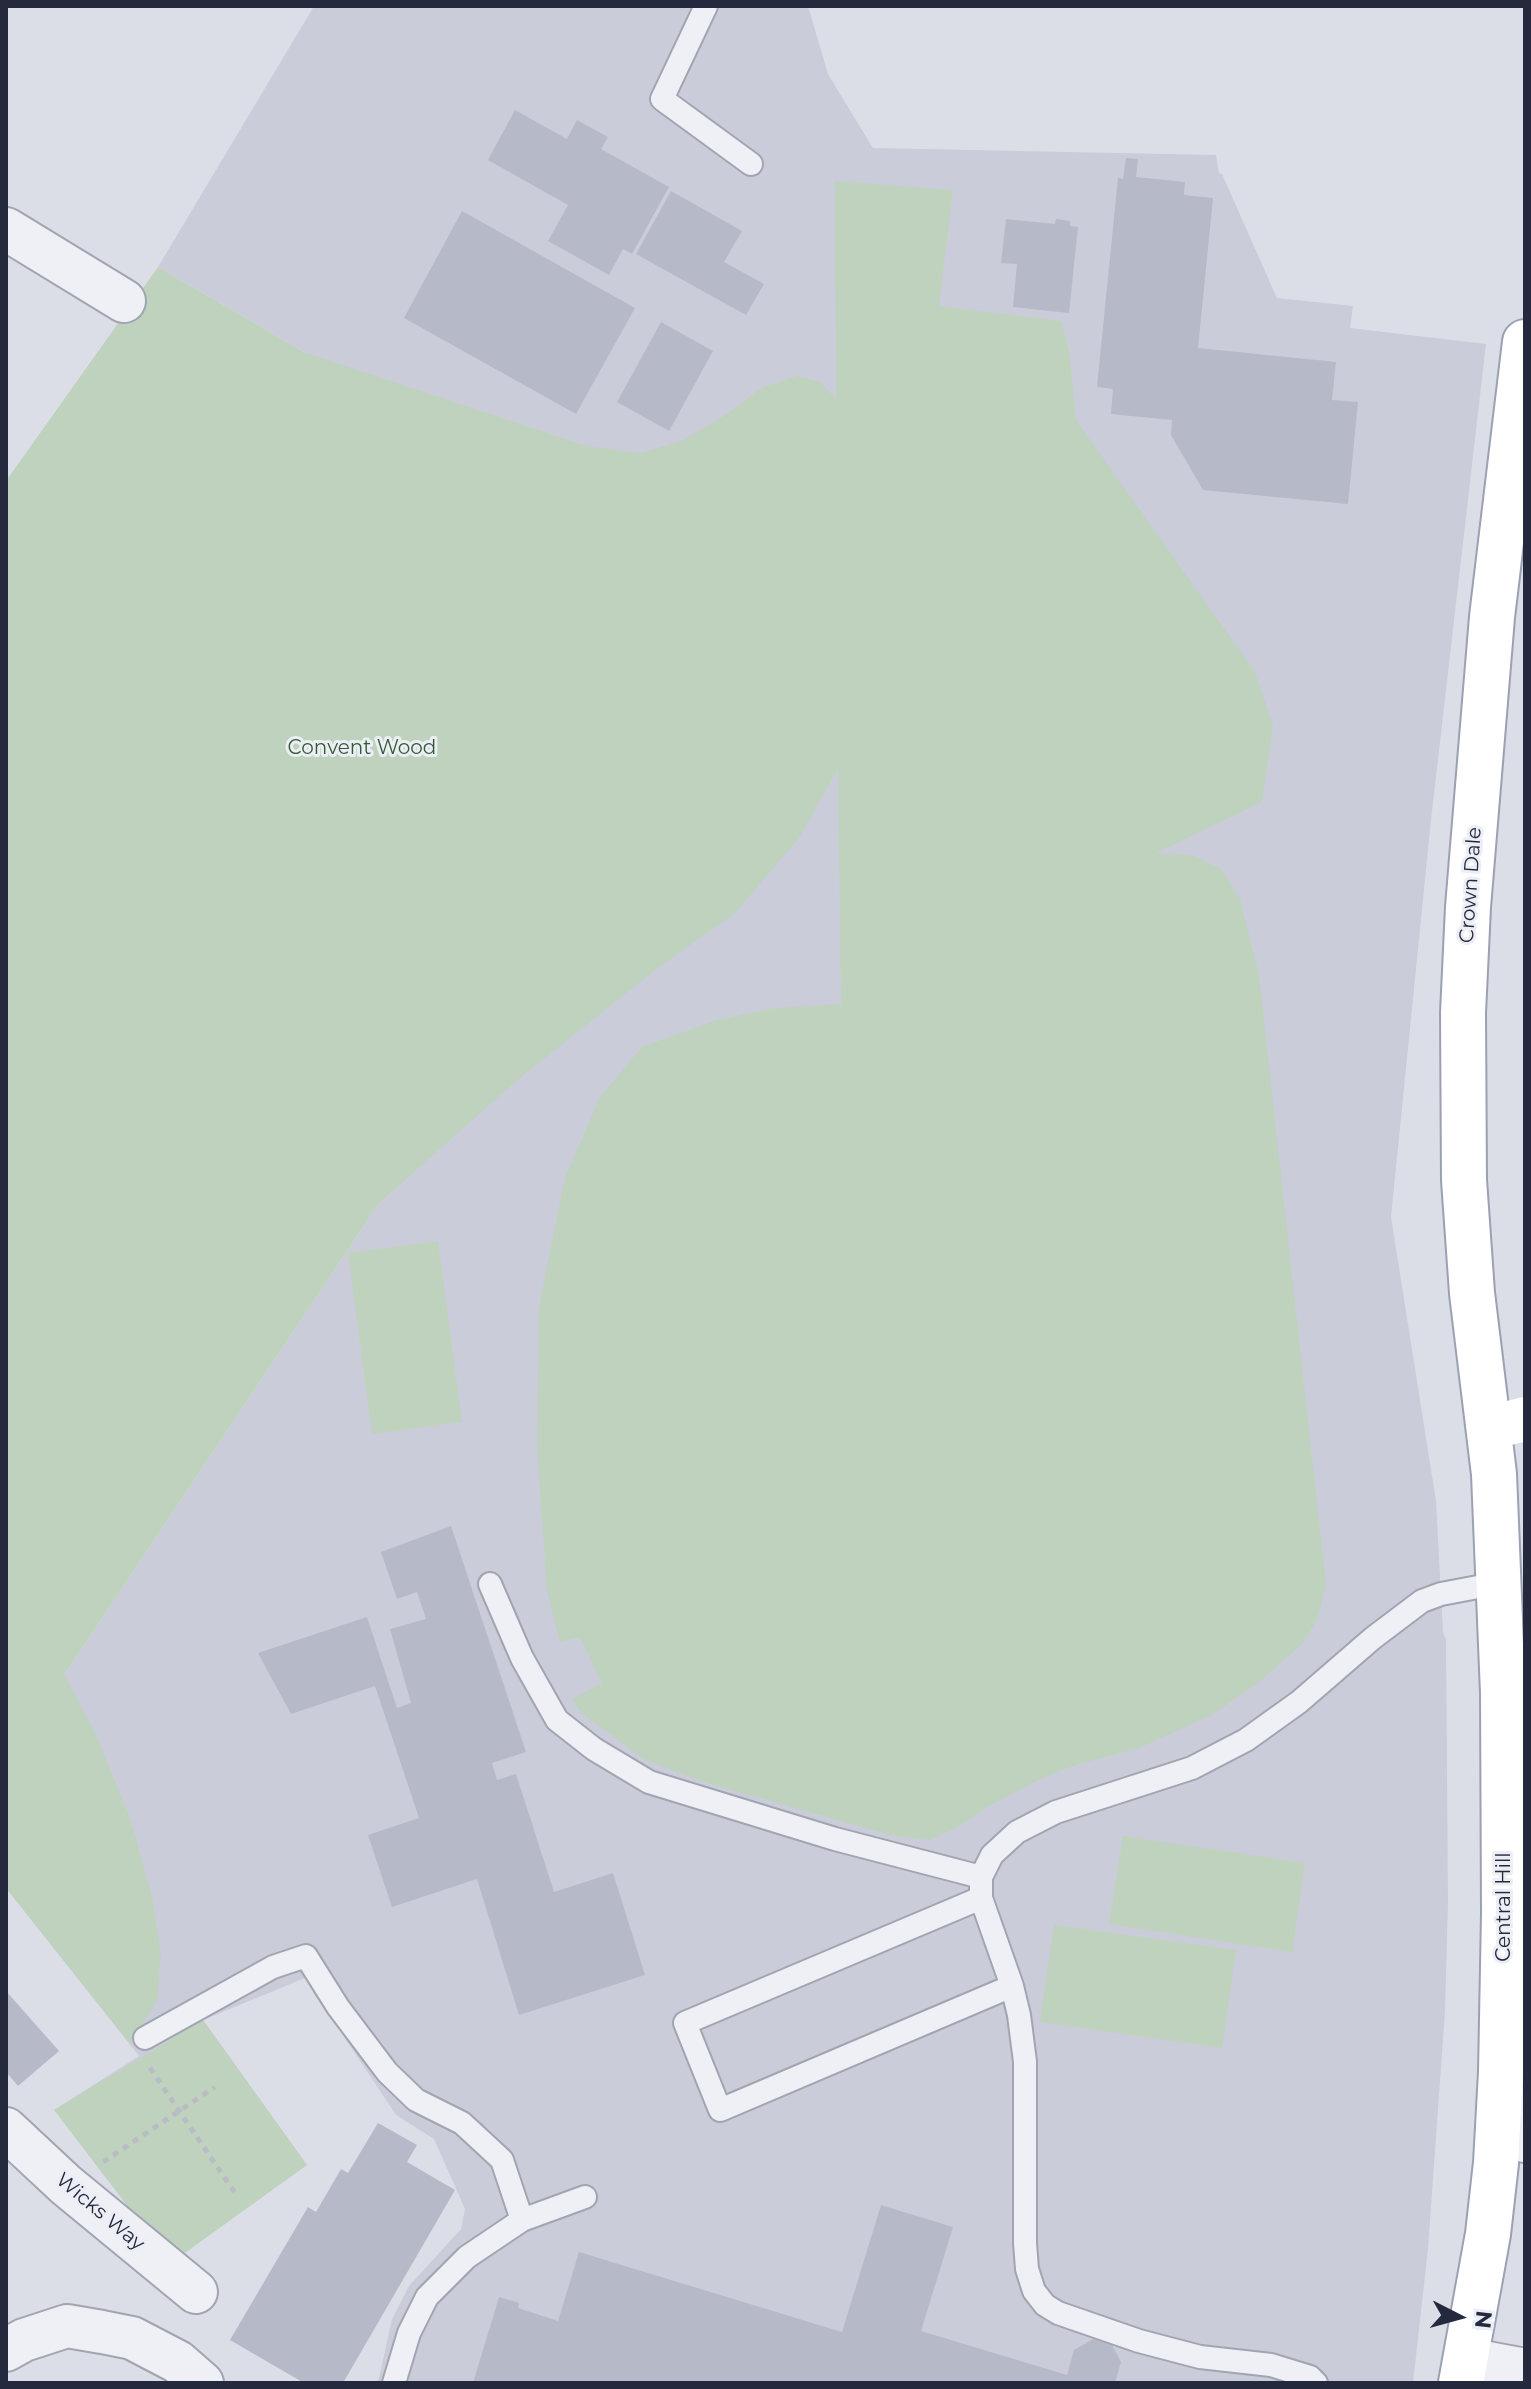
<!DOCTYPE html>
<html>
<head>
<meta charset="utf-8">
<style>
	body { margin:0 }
	#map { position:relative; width:1531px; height:2389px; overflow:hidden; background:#dcdee7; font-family:Montserrat,sans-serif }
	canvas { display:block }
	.frame { position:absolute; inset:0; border:8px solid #25293e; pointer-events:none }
	.north { position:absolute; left:1419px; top:2277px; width:80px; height:80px; -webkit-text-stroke:6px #eceef5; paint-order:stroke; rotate:96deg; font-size:22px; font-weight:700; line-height:32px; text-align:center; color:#25293e }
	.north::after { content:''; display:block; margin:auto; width:28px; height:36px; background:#25293e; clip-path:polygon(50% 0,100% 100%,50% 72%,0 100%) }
</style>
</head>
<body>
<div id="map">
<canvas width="1531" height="2389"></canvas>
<div class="frame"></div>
<div class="north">N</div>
</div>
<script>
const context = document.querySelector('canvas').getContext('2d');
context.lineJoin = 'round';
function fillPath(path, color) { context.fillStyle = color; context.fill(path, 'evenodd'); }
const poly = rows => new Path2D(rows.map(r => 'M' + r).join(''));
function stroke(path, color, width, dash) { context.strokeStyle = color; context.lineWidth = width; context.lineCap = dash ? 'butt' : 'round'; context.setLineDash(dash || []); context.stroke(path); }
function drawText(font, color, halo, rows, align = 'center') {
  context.font = font + ' Montserrat,sans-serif'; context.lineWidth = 6; context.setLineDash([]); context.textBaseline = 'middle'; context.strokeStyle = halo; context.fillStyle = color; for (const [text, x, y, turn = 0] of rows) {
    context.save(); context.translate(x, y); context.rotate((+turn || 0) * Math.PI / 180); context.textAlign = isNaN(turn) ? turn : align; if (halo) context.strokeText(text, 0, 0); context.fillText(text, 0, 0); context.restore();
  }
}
fillPath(poly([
	[314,6,808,6,828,74,873,148,1216,155,1219,173,1222,174,1277,298,1353,306,1350,328,1486,344,1431,820,1391,1217,1436,1501,1443,1632,1446,1640,1448,1901,1445,2012,1428,2249,1413,2383,375,2383,379,2378,392,2319,409,2286,461,2229,465,2209,434,2139,396,2115,305,1978,203,2020,307,2165,54,2110,139,2056,6,1888,64,1675,379,1203,306,353,158,267]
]), '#cacdd9');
fillPath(poly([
	[835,181,953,190,939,306,1061,321,1069,351,1076,420,1255,672,1273,725,1262,802,1156,853,1195,856,1222,870,1240,899,1259,975,1326,1585,1318,1617,1304,1642,1258,1683,1210,1716,1139,1748,1075,1765,1038,1780,989,1806,958,1827,930,1840,894,1836,707,1783,645,1760,582,1713,572,1699,602,1683,580,1637,560,1642,547,1591,537,1446,539,1307,565,1178,600,1097,642,1047,717,1020,775,1008,841,1004,838,768,799,838,735,913,659,967,516,1081,379,1203,64,1675,94,1730,130,1818,152,1897,161,1954,157,2001,130,2044,6,1888,6,481,158,267,306,353,587,446,641,453,684,440,727,414,761,388,797,376,820,382,836,399],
	[438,1241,462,1422,372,1434,348,1253],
	[1123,1836,1305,1863,1292,1952,1109,1924],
	[1054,1925,1236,1950,1222,2048,1040,2022],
	[203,2020,307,2165,171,2263,54,2110]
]), '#bed2bd');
fillPath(poly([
	[515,110,567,139,577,120,608,137,601,149,669,187,632,254,623,249,609,275,548,241,568,205,488,160],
	[1126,158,1138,159,1136,177,1185,182,1184,195,1213,198,1198,348,1336,362,1332,400,1358,402,1348,504,1203,490,1171,435,1172,420,1111,414,1113,389,1097,387,1118,178,1123,179],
	[671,191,742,231,724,262,764,284,746,315,636,254],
	[462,211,635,308,576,414,404,318],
	[1006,219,1055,224,1056,219,1070,221,1070,226,1078,227,1069,313,1013,307,1017,264,1001,263],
	[661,322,713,351,669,431,617,402],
	[451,1526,526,1752,492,1763,497,1780,516,1774,554,1892,613,1873,645,1975,519,2015,477,1879,392,1907,368,1835,419,1818,375,1686,291,1714,258,1653,367,1617,397,1708,411,1703,390,1629,426,1619,417,1592,397,1599,381,1552],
	[6,1991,59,2051,18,2086,6,2072],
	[378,2123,417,2145,407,2162,455,2190,343,2383,304,2383,230,2340,308,2207,316,2212,341,2169,348,2173],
	[881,2205,953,2227,921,2331,1067,2375,1074,2350,1093,2339,1112,2345,1121,2362,1115,2383,473,2383,499,2297,519,2303,518,2308,558,2321,579,2252,842,2332]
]), '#b6b9c7');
const service = poly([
	[706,6,662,99,751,164],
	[490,1584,522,1658,557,1720,594,1749,649,1782,835,1839,981,1877],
	[981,1898,685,2023,720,2110,1012,1986],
	[145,2038,273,1967,306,1956,338,2007,387,2072,416,2100,462,2123,502,2160,522,2220],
	[394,2383,409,2333,427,2297,467,2257,522,2220,585,2197],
	[1316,2383,1310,2377,1271,2365,1200,2357,1139,2341,1058,2313,1045,2305,1034,2291,1027,2269,1025,2243,1025,2062,1019,2015,1012,1986,981,1898,981,1877,992,1855,1017,1832,1056,1812,1192,1768,1246,1740,1299,1702,1373,1638,1422,1601,1441,1594,1499,1583]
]);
const minor = poly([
	[6,229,124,301],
	[6,2129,66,2185,196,2292],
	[6,2350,24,2340,67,2326,102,2332,132,2338,178,2362,202,2383]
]);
const tertiary = poly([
	[1501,2072,1524,2127,1525,2140],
	[1466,2360,1525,2371]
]);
const primary = poly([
	[1461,2383,1488,2234,1496,2163,1501,2072,1504,1913,1503,1693,1494,1474,1472,1293,1464,1180,1463,1013,1468,907,1492,617,1525,342]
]);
stroke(service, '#a1a4b1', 26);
stroke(minor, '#a1a4b1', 46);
stroke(tertiary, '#a1a4b1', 48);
stroke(primary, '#9ba0b3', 48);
stroke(poly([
	[150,2068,235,2193],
	[103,2162,215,2087]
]), '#babcc5', 5, [6, 6]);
stroke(service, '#eff0f5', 22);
stroke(minor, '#eff0f5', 42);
stroke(tertiary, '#eff0f5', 44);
stroke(poly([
	[1489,1428,1525,1419]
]), '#fff', 44);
stroke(primary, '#fff', 44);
drawText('20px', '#325b33', '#eceef5', [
	["Convent Wood",362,748]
]);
drawText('20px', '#25293e', '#eceef5', [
	["Crown Dale",1471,885,-86],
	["Central Hill",1504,1907,-90],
	["Wicks Way",100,2212,40]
]);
</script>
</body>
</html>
